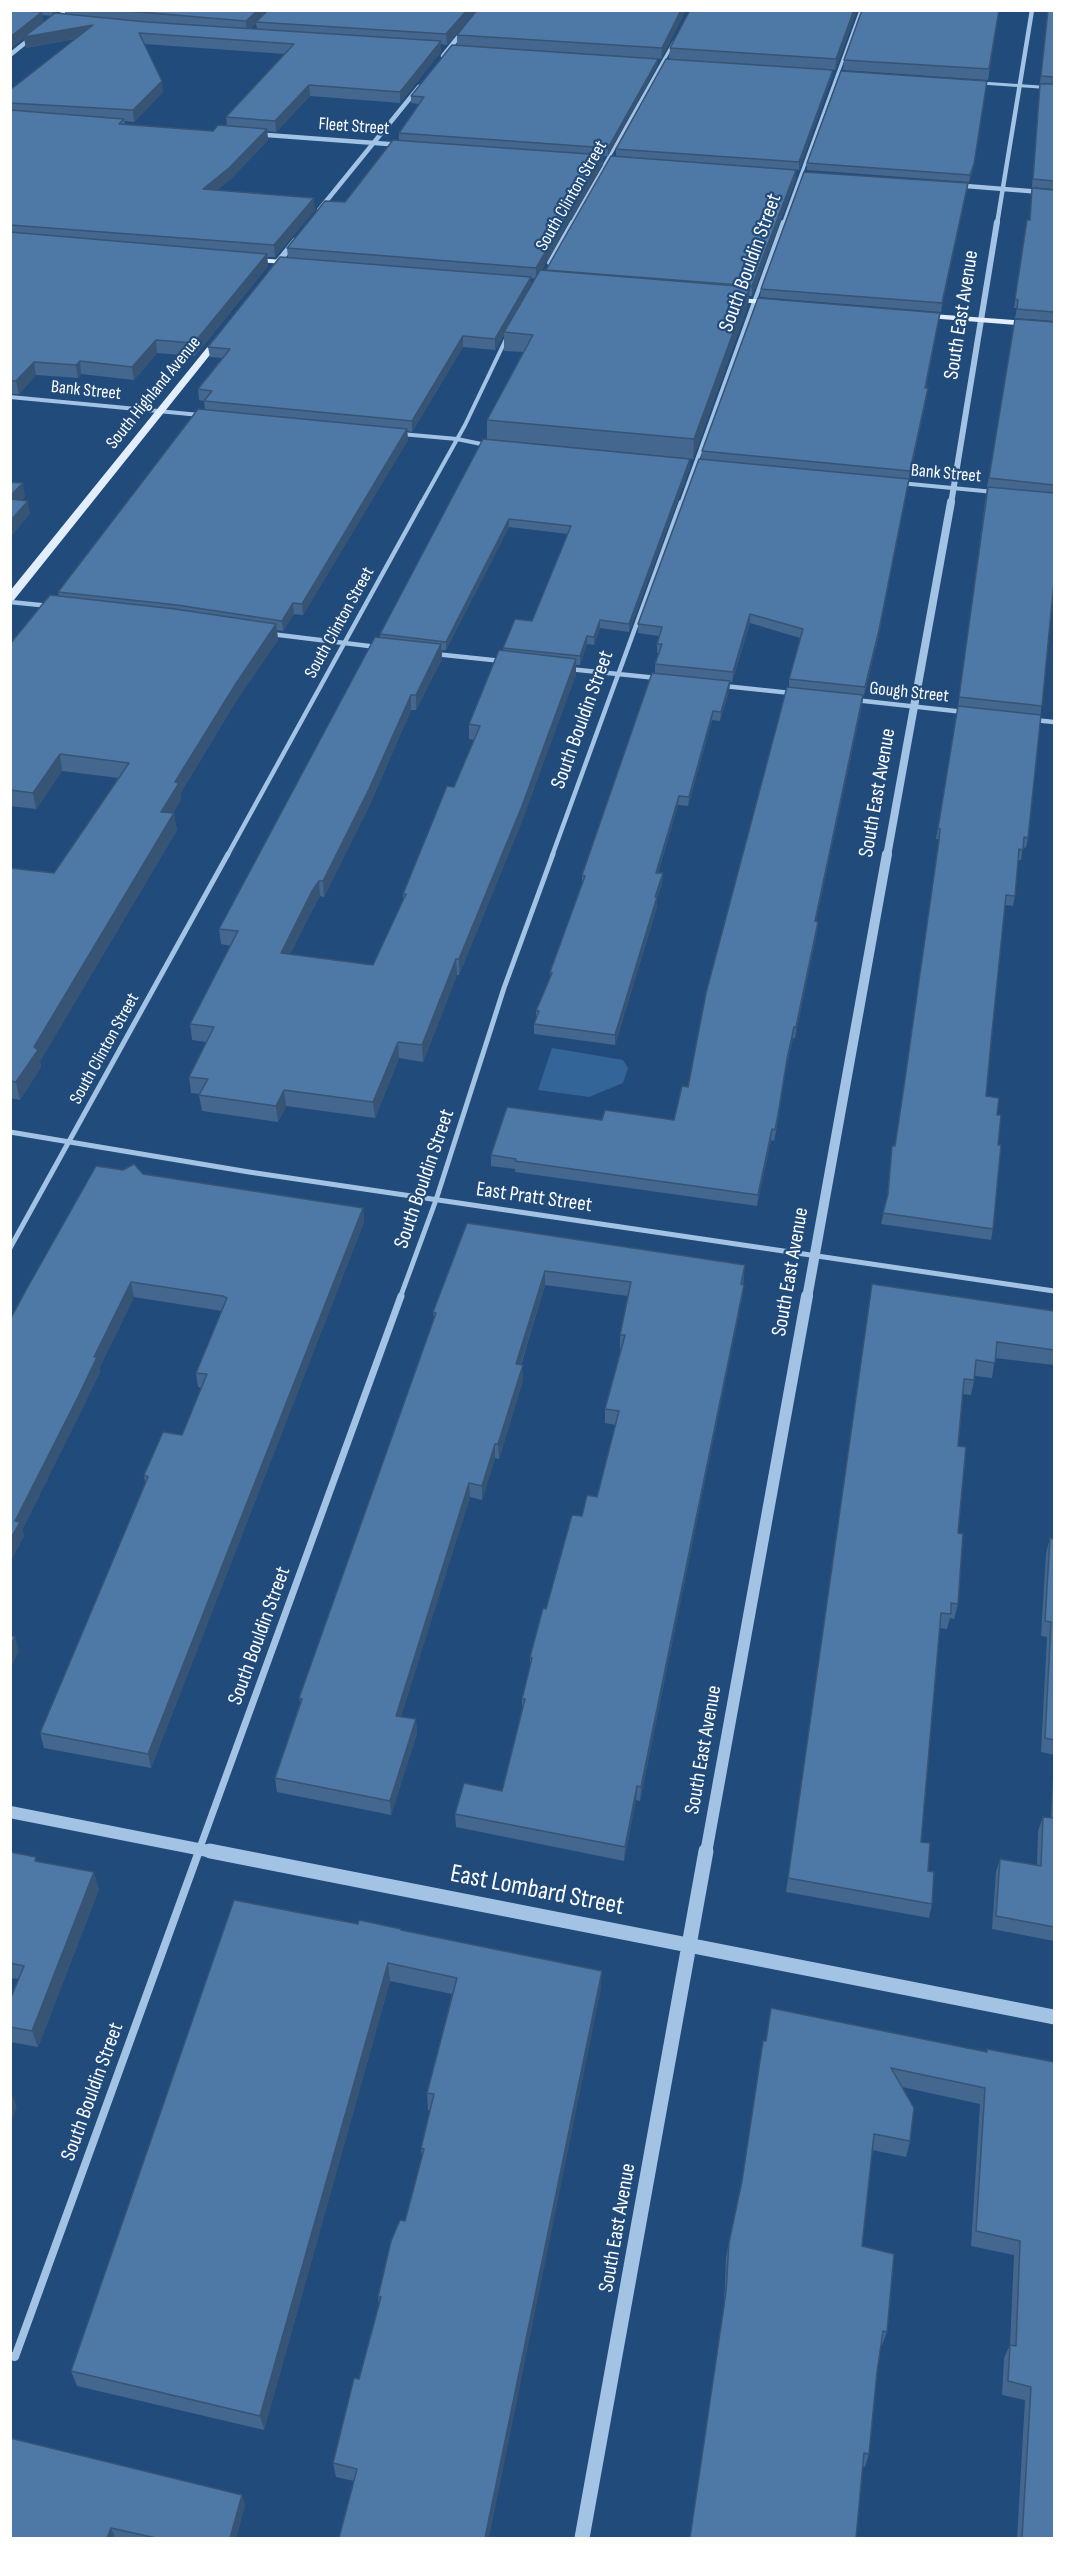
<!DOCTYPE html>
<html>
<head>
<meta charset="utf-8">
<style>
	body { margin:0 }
	#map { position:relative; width:1065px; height:2549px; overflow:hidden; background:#214b7a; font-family:"Sofia Sans Condensed",sans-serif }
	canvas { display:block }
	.frame { position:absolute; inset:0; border:12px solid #fff; pointer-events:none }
</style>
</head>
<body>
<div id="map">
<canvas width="1065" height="2549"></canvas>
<div class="frame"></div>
</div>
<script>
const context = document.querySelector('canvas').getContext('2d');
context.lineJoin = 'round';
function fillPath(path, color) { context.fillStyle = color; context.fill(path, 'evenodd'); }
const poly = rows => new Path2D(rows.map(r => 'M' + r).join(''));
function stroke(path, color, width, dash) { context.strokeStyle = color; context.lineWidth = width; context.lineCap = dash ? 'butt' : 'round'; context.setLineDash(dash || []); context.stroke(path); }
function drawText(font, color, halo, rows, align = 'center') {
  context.font = font + ' "Sofia Sans Condensed",sans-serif'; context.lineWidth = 4.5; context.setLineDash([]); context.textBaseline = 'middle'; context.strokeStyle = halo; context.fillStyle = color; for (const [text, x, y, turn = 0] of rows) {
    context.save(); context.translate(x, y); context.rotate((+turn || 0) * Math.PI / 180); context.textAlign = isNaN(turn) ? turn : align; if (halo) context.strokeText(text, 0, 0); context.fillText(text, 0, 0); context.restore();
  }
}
fillPath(poly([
	[552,1048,623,1060,628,1068,623,1083,589,1097,538,1090]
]), '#346598');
stroke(poly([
	[981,83,1054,88],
	[571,224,674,42],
	[783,224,861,10]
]), '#a3c3e5', 3);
stroke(poly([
	[549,263,572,222],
	[10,397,200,415],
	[401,434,457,439,486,445],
	[900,483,994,492],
	[421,504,465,425,507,337],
	[681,504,783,222]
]), '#a3c3e5', 4);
stroke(poly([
	[10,602,50,606],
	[271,634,377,647],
	[435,654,502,661],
	[569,669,657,678],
	[724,686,791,693],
	[855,700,964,712],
	[1034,720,1054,722],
	[227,856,422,502],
	[552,856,681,502]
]), '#a3c3e5', 4.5);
stroke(poly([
	[10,1132,249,1172,1054,1291],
	[10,1248,228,854],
	[400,1298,436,1200,504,988,553,854]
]), '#a3c3e5', 5);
stroke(poly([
	[198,1853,401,1296]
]), '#a3c3e5', 7);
stroke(poly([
	[10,2356,15,2357,199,1851]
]), '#a3c3e5', 8);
stroke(poly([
	[51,23,67,10],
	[10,55,36,34],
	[443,56,480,10],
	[253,134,402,145],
	[953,185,1054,193],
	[319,210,419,87],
	[997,224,1032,10]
]), '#a3c3e5', 4.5);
stroke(poly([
	[278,262,295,241],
	[951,504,997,222]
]), '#a3c3e5', 6);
stroke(poly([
	[887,856,951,502]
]), '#a3c3e5', 8);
stroke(poly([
	[807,1298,887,854]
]), '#a3c3e5', 10);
stroke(poly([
	[10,1812,218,1853],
	[706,1853,807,1296]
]), '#a3c3e5', 12);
stroke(poly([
	[210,1851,1054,2017],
	[582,2538,706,1851]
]), '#a3c3e5', 15);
fillPath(poly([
	[244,257,295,261,299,263,295,265,247,261,244,261,244,257],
	[728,297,776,301,780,303,776,305,725,301,724,299,728,297],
	[919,313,1054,323,1054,328,916,317,915,315,919,313],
	[218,334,225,336,14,600,10,601,10,591,218,334]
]), '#e3eefd');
fillPath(poly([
	[10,10,60,10,56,13,65,14,65,10,476,10,447,45,441,44,441,52,400,103,310,96,276,132,267,131,268,140,230,180,217,190,315,210,275,257,267,257,268,266,195,356,157,353,134,380,81,374,78,378,36,375,19,394,10,394,10,90,75,39,26,48,24,38,10,49],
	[42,15,52,16,43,23],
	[256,23,257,29,250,29],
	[144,44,285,54,226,117,227,126,213,131,125,124,124,121,134,122,163,92],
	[686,10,661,59,457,45,457,35],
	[690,10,857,10,835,70,833,70,832,77,799,170,796,170,796,179,752,296,749,296,748,305,693,459,487,439,487,420,523,352,504,351,504,335,495,350,463,347,412,432,407,431,408,440,303,615,294,614,283,631,277,630,278,640,236,701,180,794,181,799,173,813,177,830,40,1061,41,1067,20,1100,10,1098,10,868,54,873,118,778,62,771,36,809,10,806,10,644,59,596,58,592,205,410,204,401,199,400,198,389,222,358,210,357,208,347,288,258,287,248,345,202,399,140,399,133,419,104,411,103,411,96,658,59,657,66,608,156,603,156,603,165,541,271,546,271,616,157,616,149,669,59,670,48],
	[531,278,536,279,531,286],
	[999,10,988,80,843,70,844,60],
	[1048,10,1054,10,1054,84,1040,83],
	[1040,84,1054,84,1054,189,1032,187],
	[807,163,973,171,969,182,807,170],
	[968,183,941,312,760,297,761,289],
	[1032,188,1054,190,1054,582,1028,838,1026,848,1023,847,1021,860,1018,860,1015,896,1013,906,1005,905,991,1042,986,1096,997,1115,998,1145,993,1229,991,1240,881,1224,887,1199,892,1146,895,1146,903,1096,938,851,938,839,936,839,958,707,987,487,1015,319,1054,322,1054,321,1015,318,1017,308,1014,308,1027,220,1030,220],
	[940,313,926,388,927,396,909,480,878,639,864,696,863,696,862,705,816,921,818,922,817,932,795,1038,793,1038,786,1069,777,1126,774,1141,771,1140,757,1206,515,1172,515,1169,491,1166,491,1155,602,1120,674,1120,688,1087,789,687,789,679,800,638,750,623,732,682,730,682,729,691,720,721,712,720,688,806,678,805,658,873,663,873,662,883,657,899,657,907,615,1045,534,1034,534,1024,536,1019,536,1011,550,979,550,972,582,884,582,875,655,673,655,664,659,653,657,653,657,644,659,636,638,633,638,624,701,459,702,451],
	[483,439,690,467,629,632,600,628,594,645,587,644,580,665,576,665,576,674,522,821,459,975,457,975,423,1062,399,1058,375,1118,286,1106,278,1122,202,1111,199,1095,200,1094,191,1093,189,1077,206,1042,192,1040,190,1024,231,946,221,944,219,929,380,637,380,634],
	[509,527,568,534,532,621,503,648,503,651,469,724,469,739,474,740,454,787,403,894,403,900,373,965,290,954,314,907,320,896,324,897,370,804,411,710,416,710,442,659,442,650,446,650],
	[143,1174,363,1208,364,1222,151,1768,44,1748,40,1733,145,1483,144,1475,182,1435,201,1388,198,1387,196,1373,222,1311,134,1297,99,1369,100,1372,81,1411,22,1530,24,1536,10,1562,10,1320],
	[467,1223,745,1265,743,1285,742,1299,640,1801,636,1800,624,1861,456,1827,455,1814,502,1791,522,1711,522,1699,530,1668,530,1657,546,1609,582,1516,597,1497,616,1425,605,1423,605,1409,621,1349,620,1349,620,1335,628,1296,545,1285,521,1365,523,1365,523,1380,499,1459,495,1458,482,1500,470,1497,401,1716,416,1719,417,1733,391,1815,277,1792,275,1778,300,1703,299,1698,434,1319,433,1312],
	[872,1284,1054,1311,1054,1365,995,1358,992,1378,975,1376,971,1395,963,1394,958,1446,958,1604,954,1619,950,1618,947,1629,939,1628,921,1842,928,1871,932,1904,929,1918,786,1892],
	[1050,1538,1054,1539,1054,1941,992,1929,996,1872,1000,1859,1037,1865,1038,1831,1043,1817,1051,1818,1054,1755,1041,1752,1047,1637,1041,1636,1046,1553],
	[10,1852,37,1861,99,1889,38,2047,10,2042,10,2000,19,1979,10,1978],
	[358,1924,401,1929,402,1931,601,1989,354,2481,336,2477,333,2463,359,2379,379,2305,378,2297,405,2221,422,2158,421,2148,430,2110,428,2110,427,2093,452,1994,390,1981,264,2430,77,2386,71,2371],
	[771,2008,987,2052,987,2049,1054,2062,1054,2538,1017,2538,1025,2400,1002,2395,1004,2358,1010,2345,1014,2255,971,2246,980,2104,902,2087,910,2141,906,2157,872,2150,862,2246,887,2332,882,2345,881,2345,877,2372,869,2454,865,2467,863,2466,724,2306,726,2257,741,2186],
	[245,2505,236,2538,121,2538,115,2537,115,2538,10,2538]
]), '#43678f');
fillPath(poly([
	[52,10,60,10,52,16],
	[258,10,271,10,256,22,256,23,247,32,246,21],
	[467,10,476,10,447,45,446,34],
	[681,10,686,10,661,59,662,48],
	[854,10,857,10,835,70,836,59],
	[42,12,43,23,93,25,94,35,26,48,24,38,10,49,10,37],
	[441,41,441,52,400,103,400,92],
	[658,59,657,66,608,156,608,148],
	[833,70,832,77,799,170,799,162],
	[162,81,163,92,134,122,133,110],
	[309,85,310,96,276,132,275,121],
	[987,87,973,171,969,182,970,175],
	[267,129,268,140,230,180,204,201,203,189],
	[603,155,603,165,536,279,536,268],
	[796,170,796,179,752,296,752,286],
	[968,183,967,191,941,312,942,303],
	[314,198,315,210,275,257,274,245],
	[267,254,268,266,195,356,194,343],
	[531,277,531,288,504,332,504,335,495,350,495,339],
	[750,287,748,305,693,459,694,439],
	[463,336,463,347,412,432,412,421],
	[156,340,157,353,134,380,132,367],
	[80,361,81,374,78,378,76,365],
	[34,362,36,375,19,394,16,381],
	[928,388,927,396,909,480,910,471],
	[407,429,408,440,303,615,302,604],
	[690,459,690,467,629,632,629,624],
	[909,479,878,639,864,696,865,687],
	[23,483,25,497,11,513,10,496],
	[28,501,30,514,10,538,10,521],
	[509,519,509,527,446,650,446,642],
	[293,603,294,614,283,631,282,621],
	[750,614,750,623,732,682,733,672],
	[600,620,600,628,594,645,594,637],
	[276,624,278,640,236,701,180,794,181,799,164,828,161,812,175,782,235,685],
	[587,636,587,644,580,665,580,656],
	[441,644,442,659,416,710,416,695],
	[576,659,576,674,522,821,459,975,459,959],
	[730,681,729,691,720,721,721,712],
	[411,695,411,710,370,804,324,897,323,881],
	[863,695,862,705,814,932,815,921],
	[713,711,712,720,688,806,689,797],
	[60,754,62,771,36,809,33,793],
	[679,796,678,805,655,882,656,873],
	[174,813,177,830,40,1061,41,1067,20,1100,16,1082,34,1047],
	[663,873,662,883,657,899,657,907,615,1045,615,1035],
	[319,881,320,896,314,907,283,969,281,953,312,891],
	[818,922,817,932,795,1038,796,1027],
	[456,959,457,975,423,1062,422,1045],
	[794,1027,793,1038,786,1069,774,1141,787,1059],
	[398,1042,399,1058,375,1118,373,1102],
	[284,1090,286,1106,278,1122,276,1106],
	[772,1129,771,1140,757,1206,758,1195],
	[363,1208,364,1222,151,1768,148,1754],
	[545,1271,545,1285,516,1379,516,1364],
	[131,1282,134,1297,99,1369,100,1372,81,1411,22,1530,24,1536,10,1562,10,1540,15,1521],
	[744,1285,742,1299,640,1801,641,1787],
	[523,1365,523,1380,499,1459,498,1444],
	[495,1444,495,1458,482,1500,482,1486],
	[469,1483,470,1497,397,1729,396,1716],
	[15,1637,19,1651,10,1669,10,1646],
	[416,1719,417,1733,391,1815,390,1801],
	[637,1786,636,1800,624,1861,625,1847],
	[94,1872,99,1889,38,2047,32,2031],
	[388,1963,390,1981,264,2430,260,2416],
	[602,1971,601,1989,489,2538,485,2538],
	[12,2094,17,2107,10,2123,10,2096],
	[242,2495,245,2505,236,2538,230,2538],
	[111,2528,115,2537,115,2538,107,2538]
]), '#375474');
const building = poly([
	[10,10,12,10,42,12,10,37,10,10],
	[115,10,258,10,246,21,115,10],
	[268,10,467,10,446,34,256,22,268,10],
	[477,10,681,10,662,48,457,35,477,10],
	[690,10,854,10,836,59,670,48,690,10],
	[862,10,999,10,989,69,844,60,862,10],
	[1048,10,1054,10,1054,77,1041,76,1048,10],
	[55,13,147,22,441,41,400,92,309,85,275,121,226,117,294,44,139,33,162,81,133,110,10,103,10,90,93,25,24,37,55,13],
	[452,45,658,59,608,148,399,133,424,97,411,96,452,45],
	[666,59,833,70,799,162,616,149,666,59],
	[841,71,987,81,974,164,970,175,807,163,841,71],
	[1040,84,1054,84,1054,181,1033,179,1040,84],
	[10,110,124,119,119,124,213,131,218,125,267,129,229,168,203,189,314,198,274,245,10,225,10,110],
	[393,140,603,155,536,268,287,248,325,201,345,202,393,140],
	[611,156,796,170,752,286,546,270,611,156],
	[804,172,968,183,942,303,761,289,804,172],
	[1032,188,1054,190,1054,312,1017,309,1018,300,1015,299,1027,220,1030,220,1032,188],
	[10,232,267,254,194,343,156,340,132,367,80,361,76,365,34,362,16,381,10,381,10,232],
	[280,257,531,277,495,339,463,336,412,421,204,401,212,391,198,389,230,349,208,347,280,257],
	[540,270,750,287,694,439,487,420,533,335,504,332,540,270],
	[758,298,940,313,925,388,928,388,910,471,702,451,758,298],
	[1015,319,1054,322,1054,485,989,478,1015,319],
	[198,409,407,429,302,604,293,603,282,621,177,605,58,592,198,409],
	[483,439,690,459,629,624,600,620,594,637,587,636,580,656,503,648,515,619,532,621,571,526,509,519,446,642,380,634,483,439],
	[699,459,909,479,879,630,865,687,789,679,803,629,750,614,733,672,655,664,662,644,657,644,662,627,638,624,699,459],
	[10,482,23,483,10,496,10,482],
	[988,487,1054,493,1054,582,1042,706,959,697,988,487],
	[10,499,28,501,10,521,10,499],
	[50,595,175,609,276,624,235,685,175,782,179,783,161,812,174,813,34,1047,38,1050,16,1082,10,1081,10,868,54,873,129,763,60,754,33,793,10,790,10,644,50,595],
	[375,637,441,644,416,695,411,695,369,789,323,881,319,881,312,891,281,953,373,965,406,894,403,894,447,786,454,787,480,726,469,724,499,650,576,659,522,806,459,959,456,959,422,1045,398,1042,373,1102,284,1090,276,1106,199,1095,208,1079,189,1077,214,1027,190,1024,238,931,219,929,375,637],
	[652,673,730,681,721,712,713,711,689,797,679,796,656,873,663,873,655,897,657,897,615,1035,534,1024,539,1011,536,1011,552,973,550,972,585,876,582,875,652,673],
	[787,687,863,695,815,921,818,922,796,1027,794,1027,787,1059,778,1115,775,1130,772,1129,758,1195,515,1161,516,1159,491,1155,507,1107,602,1120,605,1110,674,1120,682,1086,688,1087,706,993,787,687],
	[958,706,1041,715,1028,838,1024,837,1023,850,1019,849,1015,896,1006,895,991,1042,986,1096,999,1098,997,1115,1001,1115,998,1145,1001,1145,993,1229,883,1213,888,1194,892,1146,895,1146,904,1086,939,840,940,829,938,828,958,706],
	[134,1164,143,1174,363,1208,148,1754,40,1733,148,1477,144,1475,163,1432,182,1435,207,1374,196,1373,227,1298,223,1296,131,1282,94,1357,97,1357,78,1397,15,1521,20,1522,10,1540,10,1320,26,1290,96,1166,123,1170,134,1164],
	[467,1223,745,1265,741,1284,744,1285,641,1787,637,1786,625,1847,455,1814,464,1783,502,1791,525,1699,522,1699,532,1658,530,1657,543,1608,546,1609,572,1515,582,1516,587,1495,597,1497,619,1411,605,1409,625,1335,620,1335,631,1282,545,1271,516,1364,523,1365,498,1444,495,1444,482,1486,469,1483,396,1716,416,1719,390,1801,275,1778,302,1699,299,1698,436,1313,433,1312,467,1223],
	[872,1284,1054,1311,1054,1350,997,1342,995,1363,976,1360,974,1380,964,1379,958,1446,966,1447,958,1533,963,1534,958,1604,951,1603,951,1614,941,1613,921,1842,930,1843,928,1871,934,1872,932,1904,788,1878,872,1284],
	[1050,1538,1054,1539,1054,1740,1045,1738,1051,1622,1045,1621,1050,1538],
	[10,1636,15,1637,10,1646,10,1636],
	[1043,1817,1054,1818,1054,1927,996,1916,1000,1859,1041,1866,1043,1817],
	[10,1852,36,1857,35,1861,94,1872,32,2031,10,2027,10,2000,24,1966,10,1963,10,1852],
	[234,1900,358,1924,359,1920,401,1929,401,1930,602,1971,485,2538,339,2538,357,2469,333,2463,354,2378,359,2379,381,2297,378,2297,391,2241,400,2220,405,2221,424,2149,421,2148,434,2094,427,2093,457,1978,388,1963,260,2416,71,2371,234,1900],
	[771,2008,987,2052,987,2049,1054,2062,1054,2538,1022,2538,1031,2387,1008,2381,1010,2345,1016,2346,1020,2241,976,2231,985,2088,891,2068,914,2108,910,2141,874,2134,862,2246,894,2254,887,2332,883,2331,877,2372,869,2454,864,2453,856,2538,690,2538,726,2292,729,2242,742,2181,763,2041,766,2041,771,2008],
	[10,2438,242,2495,230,2538,156,2538,111,2528,107,2538,10,2538,10,2438]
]);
fillPath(building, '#4e78a6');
stroke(building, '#375474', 1.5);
drawText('18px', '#fff', '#214b7a', [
	["Fleet Street",354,127,4],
	["South Clinton Street",572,196,-60],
	["Bank Street",86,391,6],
	["South Highland Avenue",154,393,-51],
	["Bank Street",946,474,5],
	["South Clinton Street",340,623,-61],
	["Gough Street",909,693,6],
	["South Clinton Street",105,1049,-61]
]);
drawText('21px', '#fff', '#214b7a', [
	["South Bouldin Street",751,263,-70],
	["South East Avenue",962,315,-81],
	["South Bouldin Street",583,720,-70],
	["South East Avenue",878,793,-80],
	["South Bouldin Street",425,1179,-71],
	["East Pratt Street",534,1198,8],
	["South East Avenue",791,1272,-80],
	["South Bouldin Street",260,1636,-70],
	["South East Avenue",704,1750,-80],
	["South Bouldin Street",93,2092,-70],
	["South East Avenue",618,2228,-80]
]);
drawText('26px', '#fff', '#214b7a', [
	["East Lombard Street",537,1891,11]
]);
</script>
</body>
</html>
